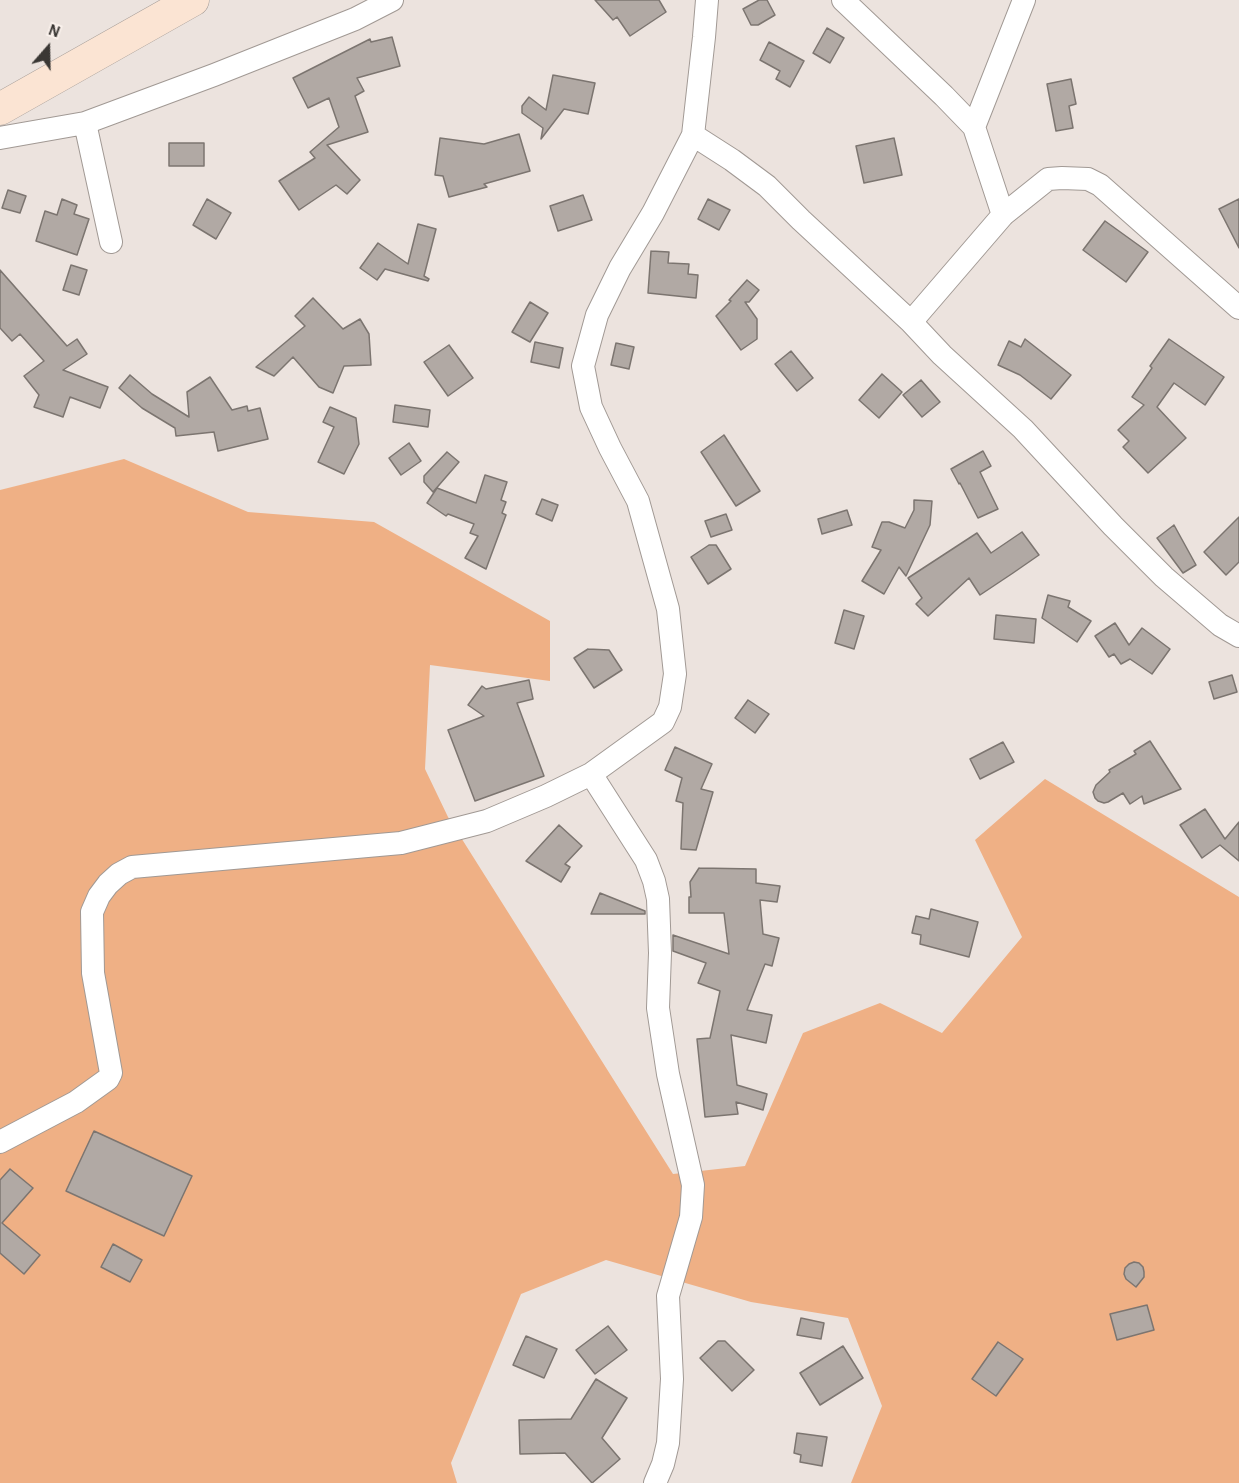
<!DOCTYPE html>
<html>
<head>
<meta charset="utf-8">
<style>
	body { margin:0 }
	#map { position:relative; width:1239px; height:1483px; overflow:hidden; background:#ece3de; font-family:"Alegreya Sans",sans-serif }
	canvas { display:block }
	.north { position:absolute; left:18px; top:18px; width:60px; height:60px; -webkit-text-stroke:4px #f9f0eb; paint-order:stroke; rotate:20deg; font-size:16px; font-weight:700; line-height:24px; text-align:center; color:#3a3734 }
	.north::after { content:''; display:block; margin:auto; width:21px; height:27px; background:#3a3734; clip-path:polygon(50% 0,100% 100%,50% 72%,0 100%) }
</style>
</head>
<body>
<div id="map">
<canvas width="1239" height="1483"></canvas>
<div class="north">N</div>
</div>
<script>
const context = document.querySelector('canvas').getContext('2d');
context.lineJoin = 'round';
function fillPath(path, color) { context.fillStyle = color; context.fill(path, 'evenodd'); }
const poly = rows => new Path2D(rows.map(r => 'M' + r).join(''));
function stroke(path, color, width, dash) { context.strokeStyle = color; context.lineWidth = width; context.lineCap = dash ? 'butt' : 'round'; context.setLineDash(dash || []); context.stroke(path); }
fillPath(poly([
	[124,459,248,512,374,522,550,621,550,681,430,665,425,769,448,817,673,1174,745,1166,803,1033,880,1003,942,1033,1022,937,975,840,1045,779,1239,897,1239,1483,851,1483,882,1406,848,1318,751,1302,606,1260,521,1294,451,1463,457,1483,0,1483,0,490]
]), '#efb085');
const building = poly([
	[595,0,659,0,666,12,630,36,617,17,613,20,595,0],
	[759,0,767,0,775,15,758,25,751,25,743,9,759,0],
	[827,28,844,38,830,63,813,53,827,28],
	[392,37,400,66,357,78,364,91,355,96,368,132,327,145,360,180,347,194,336,185,299,210,279,181,315,158,310,152,339,127,329,98,308,108,293,78,370,39,371,42,392,37],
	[769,42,804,61,790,87,776,79,780,71,760,60,769,42],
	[553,75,595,83,588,114,564,109,541,139,543,128,522,113,522,106,529,97,546,110,553,75],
	[1071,79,1076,104,1069,106,1073,128,1056,131,1047,84,1071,79],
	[519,134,530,171,484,184,487,187,449,197,443,176,435,175,440,138,484,144,519,134],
	[894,138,902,175,864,183,856,146,894,138],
	[169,143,204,143,204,166,169,166,169,143],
	[8,190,26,196,20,213,2,208,8,190],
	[583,195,592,220,558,231,550,206,583,195],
	[62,199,77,205,74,214,89,219,77,255,36,241,45,211,57,215,62,199],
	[207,199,231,213,216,239,193,225,207,199],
	[708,199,730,210,719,230,698,219,708,199],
	[1239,199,1239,248,1219,209,1239,199],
	[1105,221,1148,252,1126,282,1083,250,1105,221],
	[418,224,436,229,424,276,429,279,428,281,385,269,377,280,360,268,378,243,408,264,418,224],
	[651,251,669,252,668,263,689,264,688,274,698,275,696,298,648,293,651,251],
	[71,265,87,270,79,295,63,290,71,265],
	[0,270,67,346,77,339,87,354,63,370,108,387,100,408,70,397,63,417,34,407,39,395,24,376,44,361,20,334,12,341,0,328,0,270],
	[747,280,759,290,749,302,745,302,757,319,757,339,741,350,716,316,731,301,729,300,747,280],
	[313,298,343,329,360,319,369,334,371,365,344,366,333,393,319,387,293,357,274,376,256,367,305,326,295,316,313,298],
	[530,302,548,313,530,342,512,332,530,302],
	[1025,339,1071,375,1051,399,1020,375,998,365,1009,341,1021,347,1025,339],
	[1169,339,1224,377,1205,405,1174,383,1157,407,1186,438,1148,473,1123,447,1129,441,1118,430,1144,405,1132,397,1152,368,1150,366,1169,339],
	[535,342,563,348,559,368,531,362,535,342],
	[616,343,634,347,629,369,611,365,616,343],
	[449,345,473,378,448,396,424,362,449,345],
	[791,351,813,378,797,391,775,364,791,351],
	[882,374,902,392,879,418,859,400,882,374],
	[130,375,152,394,189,417,187,392,210,377,232,410,247,406,248,411,260,408,268,439,218,451,214,432,176,436,175,428,142,408,119,388,130,375],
	[921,380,940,402,922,417,903,395,921,380],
	[395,405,430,410,428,427,393,422,395,405],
	[330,407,356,418,359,444,344,474,318,462,334,427,323,422,330,407],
	[724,435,760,491,736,506,701,452,724,435],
	[409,443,421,461,401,475,389,458,409,443],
	[983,451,991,466,980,472,998,509,978,518,960,483,959,484,951,469,983,451],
	[447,452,459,462,433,492,424,482,424,476,447,452],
	[485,475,507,482,501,500,506,502,502,513,506,515,486,569,465,558,478,536,470,533,474,524,448,514,446,516,427,503,437,488,476,503,485,475],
	[542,499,558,505,552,521,536,514,542,499],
	[914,500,932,501,930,525,906,576,899,567,884,594,862,581,881,550,872,547,882,522,889,522,905,528,914,510,914,500],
	[847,510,852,525,822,534,818,519,847,510],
	[726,514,732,530,711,537,705,521,726,514],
	[1239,517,1239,562,1226,575,1204,552,1239,517],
	[1174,525,1196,565,1183,573,1157,538,1174,525],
	[1022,532,1039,555,1013,573,980,595,969,578,928,616,916,604,922,598,908,578,977,533,991,553,1022,532],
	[709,545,716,545,731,569,708,584,691,557,709,545],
	[1048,595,1070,601,1068,607,1091,621,1077,642,1042,618,1048,595],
	[844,610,864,616,854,649,835,643,844,610],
	[996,615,1036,619,1034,643,994,639,996,615],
	[1115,623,1129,645,1142,628,1170,649,1152,674,1130,659,1121,664,1114,654,1109,657,1095,636,1115,623],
	[588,649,609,650,622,670,594,688,574,658,588,649],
	[1232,675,1237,692,1214,699,1209,682,1232,675],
	[529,680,533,699,517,703,544,776,475,801,448,730,484,716,468,705,482,686,486,689,529,680],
	[748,700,769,714,755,733,735,718,748,700],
	[1150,741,1181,789,1144,804,1142,796,1130,804,1123,793,1108,802,1104,803,1098,801,1095,798,1093,792,1096,785,1110,772,1109,770,1136,754,1134,751,1150,741],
	[1003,742,1014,762,980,779,970,759,1003,742],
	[675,747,712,764,701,789,713,792,696,850,681,849,683,803,676,801,682,778,665,770,675,747],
	[1205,809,1225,839,1239,822,1239,861,1220,845,1202,858,1180,825,1205,809],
	[559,825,582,846,565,864,570,867,561,882,526,861,559,825],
	[699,868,756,869,756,883,780,886,777,902,760,900,763,934,779,938,772,966,765,964,747,1010,772,1015,766,1043,731,1035,737,1085,767,1094,763,1110,736,1102,738,1114,705,1117,697,1039,710,1038,720,991,698,983,706,963,673,951,673,935,729,954,724,913,689,913,689,897,691,897,690,882,699,868],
	[600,893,645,911,645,914,591,914,600,893],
	[931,909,978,922,969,957,920,944,921,935,912,933,916,916,929,919,931,909],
	[94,1131,192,1176,164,1236,66,1191,94,1131],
	[10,1169,33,1188,2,1223,40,1255,24,1274,0,1253,0,1180,10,1169],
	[113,1244,142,1260,130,1282,101,1267,113,1244],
	[1134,1262,1139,1263,1143,1267,1144,1272,1144,1277,1136,1287,1126,1279,1124,1274,1125,1268,1129,1264,1134,1262],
	[1147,1305,1154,1330,1117,1340,1110,1314,1147,1305],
	[801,1318,824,1323,821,1339,797,1335,801,1318],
	[608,1326,627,1350,595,1374,576,1350,608,1326],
	[526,1336,557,1349,544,1378,513,1365,526,1336],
	[718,1341,725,1341,754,1370,732,1391,700,1358,718,1341],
	[998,1342,1023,1359,996,1396,972,1379,998,1342],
	[843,1346,863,1378,820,1405,800,1373,843,1346],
	[596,1379,627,1398,602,1438,620,1459,592,1483,565,1453,520,1454,519,1420,571,1419,596,1379],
	[797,1433,827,1437,822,1466,800,1462,801,1455,794,1453,797,1433]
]);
fillPath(building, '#b1a9a4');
stroke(building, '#7c7570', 1.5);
const street = poly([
	[843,0,944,96,974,127,1003,215],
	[85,123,111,242],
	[974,127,1024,0],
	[693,135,732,160,767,186,801,220,911,322,942,355,1023,429,1113,526,1164,577,1220,625,1239,636],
	[0,138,85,123,214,75,355,19,392,0],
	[911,322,1003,215,1048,179,1062,178,1088,179,1100,185,1239,308],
	[591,774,646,860,654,881,658,899,660,953,658,1008,668,1074,693,1185,691,1217,668,1296,672,1379,668,1443,663,1464,655,1483],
	[0,1142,76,1102,108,1079,111,1073,93,973,92,912,99,896,108,884,119,874,132,867,401,843,487,821,546,796,591,774,663,722,670,707,675,674,668,609,638,501,610,448,591,407,583,366,597,315,620,268,653,213,693,135,704,37,707,0]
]);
const secondary = poly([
	[0,109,193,0]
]);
stroke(street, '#a19994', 24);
stroke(secondary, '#a19994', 33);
stroke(street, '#fff', 22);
stroke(secondary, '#fbe4d3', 32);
</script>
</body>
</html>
